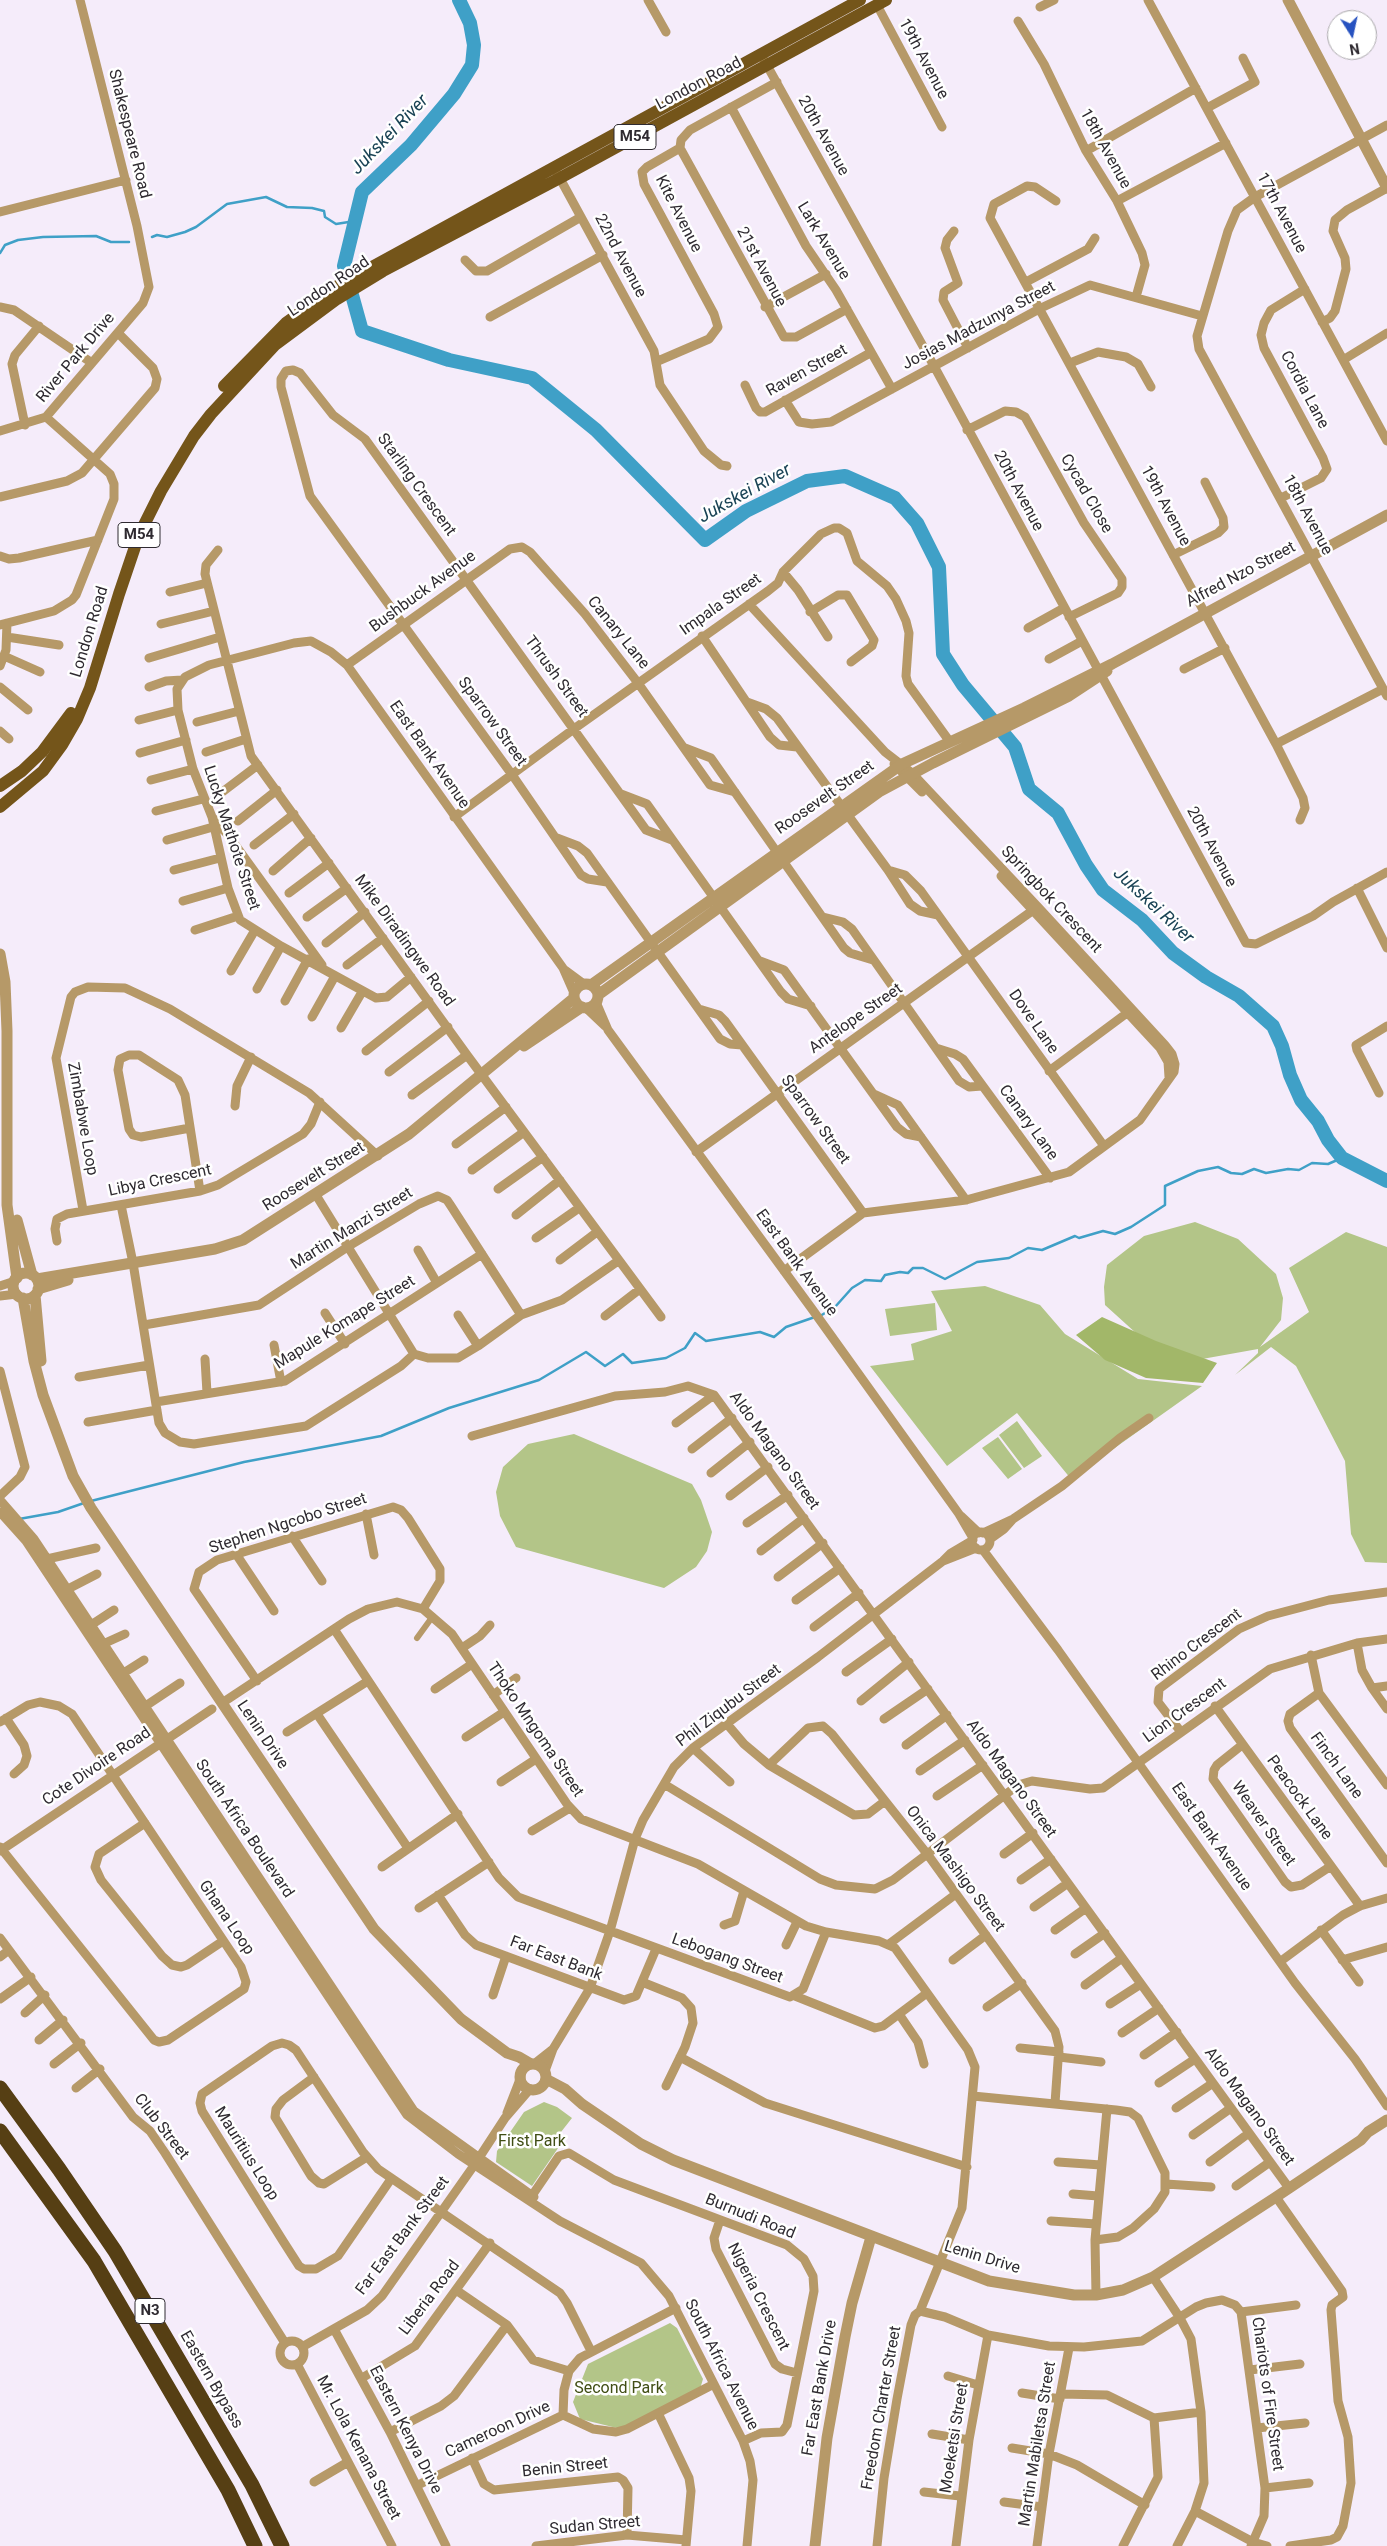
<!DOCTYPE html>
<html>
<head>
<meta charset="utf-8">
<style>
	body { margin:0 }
	#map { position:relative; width:1387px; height:2546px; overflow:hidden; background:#f5ecfa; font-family:Roboto,sans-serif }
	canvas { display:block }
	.north { position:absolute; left:1327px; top:10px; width:50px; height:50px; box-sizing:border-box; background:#fff; border:1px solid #acaaad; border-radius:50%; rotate:170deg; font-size:14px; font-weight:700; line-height:20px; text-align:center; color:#2f2b31 }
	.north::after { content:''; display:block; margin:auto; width:18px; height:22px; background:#2752c0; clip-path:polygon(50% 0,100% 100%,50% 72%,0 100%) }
</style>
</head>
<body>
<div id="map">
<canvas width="1387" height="2546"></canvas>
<div class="north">N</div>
</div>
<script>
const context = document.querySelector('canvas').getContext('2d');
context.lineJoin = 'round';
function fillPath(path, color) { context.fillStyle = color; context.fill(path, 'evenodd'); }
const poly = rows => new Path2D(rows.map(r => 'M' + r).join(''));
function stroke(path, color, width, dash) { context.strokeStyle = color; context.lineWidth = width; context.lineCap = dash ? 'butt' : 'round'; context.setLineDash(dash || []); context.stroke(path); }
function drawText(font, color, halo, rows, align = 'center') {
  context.font = font + ' Roboto,sans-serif'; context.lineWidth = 5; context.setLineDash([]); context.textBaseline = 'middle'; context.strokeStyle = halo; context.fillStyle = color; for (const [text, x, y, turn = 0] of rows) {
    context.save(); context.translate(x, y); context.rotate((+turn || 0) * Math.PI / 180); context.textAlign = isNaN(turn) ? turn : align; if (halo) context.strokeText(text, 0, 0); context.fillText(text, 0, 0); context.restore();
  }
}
fillPath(poly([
	[1195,1222,1238,1239,1276,1274,1283,1298,1281,1320,1260,1347,1309,1312,1289,1268,1346,1232,1387,1247,1387,1563,1365,1562,1351,1534,1345,1461,1296,1366,1271,1347,1235,1375,1258,1353,1258,1349,1191,1361,1137,1334,1105,1305,1104,1287,1107,1265,1144,1236],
	[985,1286,1040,1305,1065,1334,1138,1379,1202,1386,1071,1479,1017,1413,947,1466,870,1366,914,1360,911,1344,952,1331,931,1291],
	[935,1303,937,1330,890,1336,885,1309],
	[1017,1421,1042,1456,1024,1468,999,1435],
	[574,1434,692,1484,701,1500,712,1532,707,1551,696,1567,664,1588,516,1547,500,1516,496,1492,503,1467,528,1444],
	[998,1437,1022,1469,1008,1479,982,1448],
	[544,2102,557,2107,572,2118,561,2132,563,2141,532,2186,496,2162,497,2151,524,2112],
	[670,2323,677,2328,703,2379,700,2389,621,2429,580,2419,573,2402,588,2364]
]), '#b3c588');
fillPath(poly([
	[1102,1317,1156,1341,1217,1363,1203,1383,1146,1378,1105,1360,1076,1335]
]), '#a2b769');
stroke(poly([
	[152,237,157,235,167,237,185,232,196,227,227,204,266,197,287,207,312,208,324,211,325,217,336,224,355,221],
	[0,253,5,245,18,240,43,237,96,236,111,242,129,242],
	[820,1316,835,1307,852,1288,865,1280,881,1281,885,1275,900,1272,908,1273,913,1268,923,1268,945,1279,977,1262,1009,1258,1028,1248,1042,1250,1075,1236,1079,1238,1103,1231,1115,1234,1131,1227,1165,1205,1165,1186,1198,1171,1218,1167,1231,1173,1242,1174,1254,1169,1266,1173,1288,1169,1299,1170,1312,1163,1328,1164,1342,1158],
	[91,1501,244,1462,381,1436,449,1408,539,1380,586,1352,605,1366,623,1354,632,1363,666,1358,685,1348,695,1333,706,1341,760,1332,774,1337,786,1327,815,1317],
	[19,1519,58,1512,84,1503]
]), '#3fa0c7', 2.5);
stroke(poly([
	[459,0,470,23,474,45,472,65,454,94,411,145,362,192,344,266,362,331,449,360,532,378,596,430,705,540,746,511,807,481,845,476,895,498,917,523,939,567,943,654,963,685,1015,747,1029,789,1058,813,1086,865,1103,890,1142,920,1173,953,1206,977,1239,996,1273,1026,1282,1046,1290,1075,1301,1100,1318,1121,1328,1140,1342,1158,1387,1181]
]), '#3fa0c7', 14);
stroke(poly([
	[417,1638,433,1616]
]), '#b69968', 6);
stroke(poly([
	[648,0,666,32],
	[1148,0,1387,441],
	[877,5,942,127],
	[1040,7,1054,0],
	[1018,21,1044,64,1086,151,1117,201,1142,253,1145,265,1136,297],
	[764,60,934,366,1246,943,1256,944,1313,916,1333,902,1387,872],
	[731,107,806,246,836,290,892,389],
	[1207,108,1255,82,1243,58],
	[1387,125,1255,197,1237,210,1228,231,1197,336,1199,349,1387,696],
	[680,148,784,337,796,337,847,309],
	[1086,151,1196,88],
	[557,173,654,351,660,385,704,451,721,465,727,466],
	[1056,201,1035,187,1027,186,994,204,990,218,1276,744,1303,798,1305,808,1300,820],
	[1117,201,1226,143],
	[0,212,126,180],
	[954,231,947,240,945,248,958,283,944,292,943,300,968,348],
	[465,260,476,271,487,271,581,217],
	[1026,282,1088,249,1095,238],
	[0,307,14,310,92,363],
	[765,307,826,274],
	[490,317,603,255],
	[1322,322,1330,318,1335,311,1346,269,1345,258,1333,231,1335,220,1347,210,1387,188],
	[1343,360,1387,333],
	[658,361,709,339,718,327,714,314,644,184,642,172,647,167,680,148,681,140,690,130,777,82],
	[1070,363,1098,352,1126,357,1138,364,1151,387],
	[745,385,756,408,760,412,765,412,870,353],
	[785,400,799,422,812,424,831,422,1041,308,1090,285,1202,316],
	[25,425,12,364,15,355,39,326],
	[967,430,1005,411,1016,412,1025,417,1084,523,1122,579,1122,587,1118,593,1069,617],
	[0,431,46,417,143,303,149,287,137,226,80,0],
	[0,497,67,481,82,473,155,388,157,379,153,368,118,333],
	[1281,498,1321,478,1327,469,1323,458,1264,348,1261,335,1264,323,1271,310,1305,289],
	[218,550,206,565,205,574,251,756,467,1055,661,1317],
	[1173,555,1218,533,1224,527,1223,518,1205,482],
	[0,556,9,559,19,558,98,540],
	[783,572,798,590,828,637],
	[170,592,207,583],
	[749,604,885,752,912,773,1039,908,1165,1045,1172,1054,1175,1064,1174,1072,1140,1120,1069,1172,966,1200,863,1213,784,1271],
	[810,612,838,595,847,595,874,640,872,646,851,662],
	[161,624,214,611],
	[0,625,54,611,72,600,76,595,114,499,114,484,110,474,46,417],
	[1028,628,1064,608],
	[702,636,770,737,779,745,797,747],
	[7,637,59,645],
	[4,656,40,672],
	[149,658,220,637],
	[1049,659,1082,641],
	[347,665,510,549,522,547,530,552,585,614,638,683,710,785,735,792],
	[0,666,6,650,7,623],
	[1184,669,1225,648],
	[0,687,28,710],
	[149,687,166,681,182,680],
	[747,702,766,709,777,718,888,870,910,904,920,911,938,915],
	[139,720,178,710],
	[197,722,239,711],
	[0,731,9,739],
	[1276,744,1383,689],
	[685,748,711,758,844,948,850,953,873,960],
	[206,752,246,739],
	[140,753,186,740],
	[894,764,922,792],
	[151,780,193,769],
	[221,793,258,765],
	[621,794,647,804,781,992,788,999,811,1006],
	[156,811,203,799],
	[212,817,228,835,322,965],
	[454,817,575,728,768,591,778,583,783,572,821,534,834,528,839,528,847,533,857,561,887,586,896,599,906,621,909,633,906,676,908,684,950,742],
	[238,821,277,790],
	[557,838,578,846,587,853,720,1039,730,1044,742,1045],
	[167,840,213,827],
	[254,845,294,814],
	[174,870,220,858],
	[888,870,905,875,921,891,1104,1146],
	[273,871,311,838],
	[1001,876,1160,1048,1168,1062,1169,1077],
	[607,882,588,879,581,875,513,776,310,496,281,387,281,379,286,371,293,370,300,373,333,415,365,439,646,830,672,840],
	[1357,888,1387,948],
	[289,893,329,863],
	[183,901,228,888],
	[307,917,347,888],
	[823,917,843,922,852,929,959,1081,969,1087,982,1086],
	[195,930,238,916],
	[326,943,365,912],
	[760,961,784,970,897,1127,906,1134,921,1137],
	[347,965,383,938],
	[565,970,584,984],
	[231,971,255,930],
	[411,977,387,997,376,998,281,946,240,920,228,888,212,817,193,769,178,710,177,689,185,677,209,665,294,643,311,641,331,652,347,665,563,968,574,993],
	[257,989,281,946],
	[285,1001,308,959],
	[596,1002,608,1030,812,1309,959,1514,973,1538],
	[586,1008,605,1026],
	[699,1009,719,1015,725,1021,863,1213],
	[312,1017,335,976],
	[341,1028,362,992],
	[936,1048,955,1054,963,1059,1050,1178],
	[366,1051,429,1001],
	[1049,1071,1127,1013],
	[389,1072,448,1027],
	[1379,1093,1357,1050,1356,1045,1387,1026],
	[874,1094,898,1105,966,1200],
	[412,1095,467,1055],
	[235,1106,237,1086,251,1057],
	[190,1128,141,1137,133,1135,129,1129,118,1070,120,1059,129,1055,139,1055,178,1080,185,1095,200,1191],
	[456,1144,506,1107],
	[696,1152,1032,911],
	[472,1170,524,1132],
	[498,1189,543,1157],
	[316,1195,414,1354],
	[121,1205,133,1263,159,1423,165,1433,180,1442,194,1444,306,1426,401,1366,414,1354,428,1358,458,1358,478,1346,521,1315,451,1206,447,1200,438,1196,419,1204,349,1246,259,1305,144,1325],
	[83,1210,56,1058,71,997,75,992,88,987,125,988,170,1009,309,1093,378,1156],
	[516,1215,560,1180],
	[536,1238,579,1208],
	[57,1241,55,1229,57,1219,67,1214,200,1191,218,1185,303,1134,311,1124,320,1102],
	[418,1250,437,1283],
	[560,1260,597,1232],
	[0,1286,15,1281],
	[0,1296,17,1294],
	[325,1313,345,1344],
	[458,1315,478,1346],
	[521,1315,562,1300,618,1261],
	[605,1316,640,1289],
	[274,1345,281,1382],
	[205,1359,207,1393],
	[0,1371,25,1467,20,1477,0,1496],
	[79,1377,149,1365],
	[156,1402,285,1381,482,1254],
	[88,1422,157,1410],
	[676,1423,714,1395],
	[472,1436,615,1396,665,1392,688,1386,714,1395,1289,2188],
	[692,1449,732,1418],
	[711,1473,750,1442],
	[730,1496,768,1467],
	[0,1500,34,1539,414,2111,534,2197],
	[0,1512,26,1541,407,2115,458,2154,560,2221,641,2263,669,2296,743,2441,750,2461,753,2480,747,2546],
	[366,1514,374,1555],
	[961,1516,979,1533],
	[747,1523,788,1495],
	'972 1541a9 9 0 1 1 18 0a9 9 0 1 1-18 0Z',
	[983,1533,1013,1519,1062,1486,1120,1438,1149,1418],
	[292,1536,322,1581],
	[990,1539,1004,1529,1013,1519],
	[983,1550,1058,1650,1295,1983,1355,2059,1387,2106],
	[761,1551,804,1518],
	[236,1554,274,1611],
	[47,1559,96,1548],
	[943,1561,976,1548],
	[778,1577,823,1543],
	[66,1590,97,1574],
	[796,1600,840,1568],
	[91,1625,114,1610],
	[814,1627,859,1593],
	[334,1629,499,1878,518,1897,790,1997,803,1989,826,1932],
	[1357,1643,1362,1670,1372,1688],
	[103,1644,125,1634],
	[462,1648,480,1636,490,1625],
	[1311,1655,1319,1693,1387,1785],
	[846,1672,892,1639],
	[122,1674,144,1660],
	[257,1681,194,1589,199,1572,217,1560,393,1507,401,1510,408,1518,440,1569,440,1581,423,1609],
	[1387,1686,1372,1688,1387,1709],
	[435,1689,472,1664],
	[1319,1693,1290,1714,1288,1721,1290,1728,1387,1863],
	[493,1695,516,1678],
	[861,1701,909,1662],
	[222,1703,349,1619,368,1609,397,1602,423,1609,452,1634,567,1804,581,1819,698,1864,806,1926,826,1932,879,1941,895,1948,968,2050,975,2067,962,2208,920,2311],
	[1215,1706,1360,1906],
	[144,1707,180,1683],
	[317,1714,408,1848],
	[6,1718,24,1745,27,1756,24,1765,14,1774],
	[884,1719,928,1689],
	[0,1722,28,1705,40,1702,59,1706,72,1714,241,1967,246,1982,244,1989,168,2040,159,2042,154,2040,0,1847],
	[727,1724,744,1744,769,1765,854,1815,868,1814,885,1801],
	[287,1732,368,1681],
	[1181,1732,1158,1702,1159,1689,1239,1629,1268,1616,1329,1600,1387,1592],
	[466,1737,504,1712],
	[906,1745,947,1715],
	[1242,1745,1217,1765,1214,1770,1213,1779,1285,1882,1291,1887,1302,1885,1331,1866],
	[693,1748,730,1782],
	[769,1765,808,1728,823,1726,832,1734,928,1855,1055,2031,1059,2047,1055,2103],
	[920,1771,965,1740],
	[501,1782,536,1759],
	[664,1784,820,1879,836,1885,875,1889,893,1880,1018,1785,1032,1781,1090,1789,1103,1788,1270,1669,1357,1643,1387,1639],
	[937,1796,983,1765],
	[145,1823,99,1854,95,1867,101,1880,162,1956,172,1965,181,1967,187,1965,223,1941],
	[532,1831,570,1808],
	[0,1851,212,1709],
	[1004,1854,1033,1833],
	[382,1867,458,1814],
	[1021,1880,1051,1859],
	[438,1895,465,1935,476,1945,624,2000,636,1996,656,1949],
	[1034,1907,1068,1883],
	[419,1908,489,1862],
	[735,1921,744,1891],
	[724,1925,735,1921],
	[1055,1930,1086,1908],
	[1321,1930,1359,1982],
	[0,1938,133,2117,150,2131,165,2153,285,2343],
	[889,1944,956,1894],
	[786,1945,797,1922],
	[1075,1954,1105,1933],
	[0,1957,9,1950],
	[953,1960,986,1935],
	[1342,1960,1387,1947],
	[1281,1961,1343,1915,1360,1906,1387,1898],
	[642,1982,682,1998,691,2008,693,2023,685,2047,666,2086],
	[1085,1985,1122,1958],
	[493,1995,506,1956],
	[795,1996,875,2028,883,2026,927,1993],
	[0,1999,31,1977],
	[1110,2004,1141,1984],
	[987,2007,1022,1983],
	[25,2013,45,1995],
	[899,2014,918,2042,924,2064],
	[1122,2033,1159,2008],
	[39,2040,63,2020],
	[1020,2048,1059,2052],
	[1144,2055,1177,2032],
	[680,2057,765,2103,967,2167],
	[1059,2057,1101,2062],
	[54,2064,81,2043],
	[534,2064,553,2049,590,1988,610,1931,635,1839,643,1820,674,1767,693,1748,818,1657,943,1561,951,1553,973,1540],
	[545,2071,553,2049],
	[314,2077,283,2100,276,2109,275,2117,311,2176,319,2183,324,2184,367,2157],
	[1159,2083,1195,2059],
	[76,2088,100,2069],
	[973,2096,1116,2110,1130,2112,1138,2118,1165,2173,1165,2192,1154,2209,1133,2228,1118,2237,1095,2240],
	[1176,2108,1213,2083],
	[507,2113,521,2077],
	[1193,2135,1231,2108],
	[1058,2162,1101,2165],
	[1210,2162,1249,2133],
	[391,2179,338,2256,316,2269,304,2269,299,2266,283,2241,202,2111,200,2103,202,2094,272,2046,282,2043,289,2045,296,2050,363,2152,378,2169,560,2293,567,2303,591,2351],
	[1166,2184,1211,2187],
	[1236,2186,1270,2162],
	[1073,2194,1098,2196],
	[1276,2197,1342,2291,1343,2297,1332,2305,1331,2310,1338,2401,1348,2437,1351,2483,1343,2526,1337,2537,1331,2540,1290,2546],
	[529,2200,559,2156,569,2153,614,2180,787,2245,804,2259,813,2276,814,2291,787,2425,782,2432,761,2433,743,2441],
	[720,2220,714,2238,716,2249,775,2364,782,2369,797,2373],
	[1051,2221,1096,2224],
	[1153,2277,1180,2318,1191,2339,1201,2412,1204,2483,1195,2511,1177,2546],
	[456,2290,507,2325,533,2360,569,2371],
	[1096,2295,1095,2240,1107,2109],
	[1241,2312,1296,2305],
	[334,2329,390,2432,446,2546],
	'280 2353a12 12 0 1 1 24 0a12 12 0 1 1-24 0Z',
	[302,2347,367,2310,382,2296,475,2164,505,2118,530,2089],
	[297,2364,392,2546],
	[1250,2370,1300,2364],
	[948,2376,978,2385],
	[362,2378,415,2346,490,2243],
	[1022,2393,1060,2399],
	[1061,2394,1107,2395,1154,2418,1201,2412],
	[658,2413,689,2478,691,2491,686,2546],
	[563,2415,564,2390,569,2371,580,2358,676,2308],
	[563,2415,593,2429,616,2432,627,2429,714,2384],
	[1257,2428,1305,2423],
	[390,2432,441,2406,454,2396,507,2325],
	[932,2434,969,2440],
	[1012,2448,1049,2454,1077,2465,1145,2505],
	[472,2458,484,2484,494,2490,618,2477,623,2480,628,2488,627,2535],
	[314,2482,348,2462],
	[418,2485,563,2415],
	[1265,2488,1309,2483],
	[924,2492,960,2496],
	[1004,2502,1042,2507],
	[1195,2511,1253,2542,1267,2546],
	[536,2546,627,2535,686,2540],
	[877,2546,884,2478,897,2399,911,2325,915,2315,920,2311,945,2317,988,2335,1049,2346,1084,2347,1142,2341,1196,2307,1206,2303,1222,2300,1235,2305,1241,2312,1265,2488,1264,2516,1251,2546],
	[956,2546,969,2440,988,2335],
	[1037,2546,1049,2454,1069,2348],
	[1123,2546,1158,2477,1154,2418]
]), '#b69968', 9);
stroke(poly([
	[1288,0,1387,188],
	[0,954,5,982,7,1031,7,1205,17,1278],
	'574 996a12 12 0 1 1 24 0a12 12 0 1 1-24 0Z',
	[591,985,902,764,1024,708,1112,664,1387,515],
	[598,995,879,792,933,763,1069,696,1107,671],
	[524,1046,582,1007],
	[17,1220,32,1275],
	'13 1286a13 13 0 1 1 26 0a13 13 0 1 1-26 0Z',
	[37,1279,215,1249,243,1240,409,1134,574,998],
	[38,1289,68,1280],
	[35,1295,41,1361],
	[23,1298,34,1361,43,1395,73,1476,91,1508,374,1929,461,2019,507,2053,519,2057,531,2064],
	'520 2077a13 13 0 1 1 26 0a13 13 0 1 1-26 0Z',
	[546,2079,565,2089,582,2104,641,2144,673,2160,989,2281,1074,2295,1096,2295,1123,2290,1153,2277,1276,2197,1361,2140,1368,2132,1387,2120],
	[815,2546,827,2438,845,2337,852,2303,871,2237]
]), '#b69968', 11);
stroke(poly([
	[224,386,286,323,339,285,860,0],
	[0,786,22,771,42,752,71,713],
	[0,807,43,771,62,745,77,719,90,688,119,594,139,535,161,491,194,436,211,414,275,345,337,299,383,271,560,178,886,0]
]), '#74551a', 12);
stroke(poly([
	[0,2088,59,2169,115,2251,252,2485,282,2546],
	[0,2131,94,2261,228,2490,255,2546]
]), '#563f14', 15);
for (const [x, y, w] of [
	[635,137,42],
	[139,535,42],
	[150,2311,30]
]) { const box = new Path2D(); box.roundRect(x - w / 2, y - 12.5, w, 25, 4); context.fillStyle = '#fff'; context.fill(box); stroke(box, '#2f2b31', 1); }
drawText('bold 15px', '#2f2b31', null, [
	["M54",635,137],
	["M54",139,535],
	["N3",150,2311]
]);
drawText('16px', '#2f2b31', '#fff', [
	["19th Avenue",923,59,62],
	["London Road",699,84,-28],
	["Shakespeare Road",129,134,76],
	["20th Avenue",823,136,61],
	["18th Avenue",1105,149,61],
	["17th Avenue",1281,213,62],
	["Kite Avenue",678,214,63],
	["Lark Avenue",823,241,59],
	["22nd Avenue",620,256,62],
	["21st Avenue",761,267,62],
	["London Road",329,287,-34],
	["Josias Madzunya Street",979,326,-28],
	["River Park Drive",76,358,-50],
	["Raven Street",807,371,-29],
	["Cordia Lane",1304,390,62],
	["Starling Crescent",416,485,54],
	["20th Avenue",1018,491,62],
	["Cycad Close",1086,494,60],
	["19th Avenue",1165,506,62],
	["18th Avenue",1307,515,62],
	["Alfred Nzo Street",1241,575,-28],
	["Bushbuck Avenue",423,592,-36],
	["Impala Street",721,605,-35],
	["London Road",90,632,-73],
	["Canary Lane",618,633,51],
	["Thrush Street",556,677,54],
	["Sparrow Street",492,722,54],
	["East Bank Avenue",429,755,55],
	["Roosevelt Street",825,798,-35],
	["Lucky Mathote Street",231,838,72],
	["20th Avenue",1211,847,62],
	["Springbok Crescent",1051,900,47],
	["Mike Diradingwe Road",404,941,54],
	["Antelope Street",856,1019,-35],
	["Dove Lane",1033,1022,55],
	["Zimbabwe Loop",82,1119,80],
	["Sparrow Street",815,1120,54],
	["Canary Lane",1028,1123,54],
	["Roosevelt Street",314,1177,-32],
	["Libya Crescent",160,1181,-12],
	["Martin Manzi Street",352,1229,-32],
	["East Bank Avenue",796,1263,54],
	["Mapule Komape Street",345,1323,-32],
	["Aldo Magano Street",774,1451,54],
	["Stephen Ngcobo Street",288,1524,-18],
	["Rhino Crescent",1197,1645,-37],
	["Phil Ziqubu Street",729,1706,-37],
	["Lion Crescent",1185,1711,-36],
	["Thoko Mngoma Street",535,1730,56],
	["Lenin Drive",262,1735,56],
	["Finch Lane",1336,1766,54],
	["Cote Divoire Road",97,1767,-34],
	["Aldo Magano Street",1011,1779,54],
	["Peacock Lane",1299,1798,54],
	["Weaver Street",1263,1824,55],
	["South Africa Boulevard",244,1829,56],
	["East Bank Avenue",1211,1837,55],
	["Onica Mashigo Street",955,1869,53],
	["Ghana Loop",226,1918,56],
	["Far East Bank",556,1959,21],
	["Lebogang Street",727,1959,20],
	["Aldo Magano Street",1249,2107,54],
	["Club Street",161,2127,52],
	["Mauritius Loop",246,2154,58],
	["Burnudi Road",750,2217,22],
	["Far East Bank Street",403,2236,-53],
	["Lenin Drive",982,2258,17],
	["Nigeria Crescent",758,2297,63],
	["Liberia Road",430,2298,-53],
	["South Africa Avenue",721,2365,63],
	["Eastern Bypass",211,2380,60],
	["Far East Bank Drive",820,2388,-80],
	["Chariots of Fire Street",1267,2394,82],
	["Freedom Charter Street",882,2408,-80],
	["Eastern Kenya Drive",405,2430,63],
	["Cameroon Drive",498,2430,-25],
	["Moeketsi Street",955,2438,-81],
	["Martin Mabiletsa Street",1038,2444,-81],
	["Mr. Lola Kenana Street",358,2448,62],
	["Benin Street",565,2468,-6],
	["Sudan Street",595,2526,-5]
]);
drawText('16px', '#414e15', '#fff', [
	["First Park",532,2142],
	["Second Park",619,2389]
]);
drawText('italic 18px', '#1a4355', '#fff', [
	["Jukskei River",390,135,-46],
	["Jukskei River",745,494,-29],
	["Jukskei River",1153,906,43]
]);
</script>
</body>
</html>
